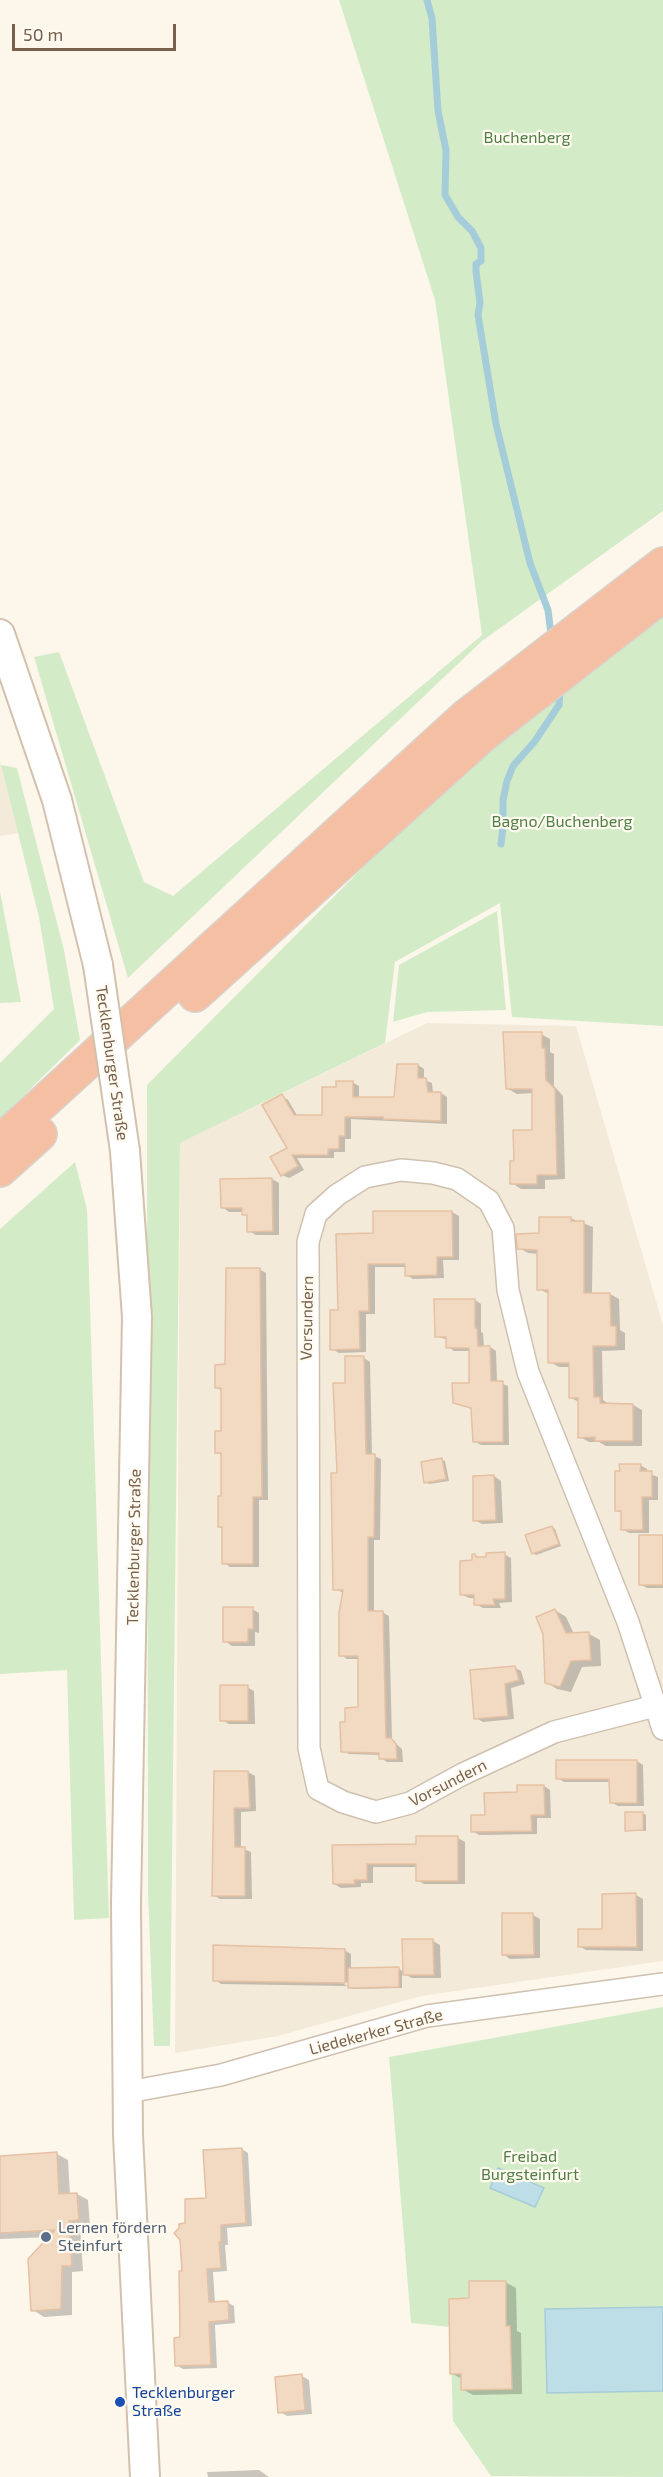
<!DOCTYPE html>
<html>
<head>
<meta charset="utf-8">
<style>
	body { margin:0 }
	#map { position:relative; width:663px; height:2477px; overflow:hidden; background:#fdf7eb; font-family:"Exo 2",sans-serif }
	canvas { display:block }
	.scale { position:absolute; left:12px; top:24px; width:164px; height:27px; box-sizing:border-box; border:3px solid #78604d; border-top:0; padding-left:8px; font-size:18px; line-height:21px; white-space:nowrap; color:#78604d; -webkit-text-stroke:4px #fffbf1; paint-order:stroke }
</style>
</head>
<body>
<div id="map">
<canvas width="663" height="2477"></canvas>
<div class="scale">50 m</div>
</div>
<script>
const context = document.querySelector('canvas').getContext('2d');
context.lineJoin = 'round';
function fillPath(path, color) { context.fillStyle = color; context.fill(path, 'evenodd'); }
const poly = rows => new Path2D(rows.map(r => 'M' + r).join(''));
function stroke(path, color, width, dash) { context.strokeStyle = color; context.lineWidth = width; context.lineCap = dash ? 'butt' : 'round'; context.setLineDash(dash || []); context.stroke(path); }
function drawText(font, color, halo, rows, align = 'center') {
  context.font = font + ' "Exo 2",sans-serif'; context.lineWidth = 4.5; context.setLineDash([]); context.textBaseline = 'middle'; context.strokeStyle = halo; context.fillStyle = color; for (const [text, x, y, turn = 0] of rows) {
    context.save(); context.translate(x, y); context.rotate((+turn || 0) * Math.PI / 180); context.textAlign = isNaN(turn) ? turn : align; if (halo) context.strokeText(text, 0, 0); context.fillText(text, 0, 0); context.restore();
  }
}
fillPath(poly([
	[0,761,18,833,0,836],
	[427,1023,576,1026,663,1325,663,1961,421,1996,278,2036,175,2053,180,1143]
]), '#f4ead9');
fillPath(poly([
	[339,0,663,0,663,511,482,641,128,978,34,657,59,652,144,882,173,896,482,635,435,300],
	[663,606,663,1026,512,1017,500,903,395,962,385,1043,180,1143,170,2046,154,2046,148,1894,147,1085,415,815],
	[1,765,17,768,64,950,80,1040,0,1119,0,1063,54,1009,39,917],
	[0,891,21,1002,0,1003],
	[497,911,506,1010,427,1012,393,1022,399,965],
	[75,1162,87,1209,109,1918,74,1920,67,1670,0,1674,0,1229],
	[663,2007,663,2477,491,2476,453,2421,450,2327,411,2323,389,2057]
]), '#d4ebc8');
const water = poly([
	[498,2168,544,2188,535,2207,490,2188,498,2168],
	[663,2307,663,2391,547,2393,545,2309,663,2307]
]);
fillPath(water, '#bedee7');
stroke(water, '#a5ccd9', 1.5);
fillPath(poly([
	[541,1034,550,1039,550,1052,554,1054,554,1086,563,1096,565,1179,545,1180,545,1189,521,1189,512,1183,515,1162,533,1132,533,1093,517,1094,508,1089],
	[418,1065,424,1069,424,1080,432,1083,433,1093,441,1093,447,1097,447,1124,351,1119,351,1139,345,1139,345,1152,334,1152,334,1158,297,1158,304,1170,289,1178,282,1175,289,1148,282,1096,288,1100,298,1117,323,1117,337,1089,352,1082,359,1086,359,1099,396,1099],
	[272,1179,279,1183,279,1235,256,1235,249,1231,248,1217,244,1212,229,1212,222,1207],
	[452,1212,459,1216,459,1260,443,1260,444,1278,413,1279,407,1275,407,1267,375,1267,375,1314,366,1314,366,1352,339,1353,332,1349,340,1312,375,1235],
	[570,1218,593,1227,592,1294,610,1294,619,1299,620,1330,625,1333,625,1350,602,1351,603,1400,609,1404,633,1405,642,1410,642,1446,606,1446,599,1442,589,1442,580,1437,579,1402,571,1398,571,1367,559,1367,550,1362,549,1294,539,1289,539,1254,528,1253,519,1248],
	[259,1269,266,1273,268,1500,259,1500,259,1567,230,1567,224,1563,223,1529,219,1526,223,1498,222,1455,217,1452,222,1433,222,1391,216,1387,226,1366],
	[475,1300,481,1304,481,1332,483,1333,484,1348,490,1347,496,1351,497,1382,508,1386,509,1445,481,1445,474,1441,472,1409,454,1403,471,1384,471,1351,454,1351,448,1347,448,1340,436,1336],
	[364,1358,370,1362,372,1455,381,1459,380,1540,374,1540,374,1612,382,1612,389,1616,392,1740,402,1749,403,1762,387,1762,381,1758,381,1755,349,1754,343,1751,347,1723,360,1708,360,1659,347,1659,341,1655,344,1593,335,1589,339,1474,346,1385],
	[442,1460,445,1461,449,1481,429,1484,426,1482],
	[640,1465,647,1469,647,1473,658,1477,658,1500,649,1500,649,1533,629,1533,622,1529,623,1514,616,1510],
	[494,1476,501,1481,503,1523,482,1524,475,1520],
	[552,1527,555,1529,561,1546,536,1555,533,1553],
	[663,1536,663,1588,647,1588,640,1584],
	[504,1554,511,1558,512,1602,499,1603,501,1608,483,1608,475,1604,475,1598,469,1598,461,1594,475,1555,481,1559],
	[252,1609,259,1613,259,1633,255,1632,255,1646,232,1646,225,1641],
	[555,1610,566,1617,574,1634,589,1634,600,1640,601,1666,582,1667,571,1692,557,1689,546,1682],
	[514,1667,521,1671,525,1684,511,1688,514,1719,483,1722,476,1718],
	[247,1687,254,1691,255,1724,229,1724,222,1720],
	[637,1761,643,1765,644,1806,618,1806,611,1802,611,1782,564,1782,558,1778],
	[215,1772,248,1772,255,1776,256,1811,241,1812,241,1848,251,1852,252,1899,220,1899,213,1895],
	[544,1786,550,1790,551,1818,537,1818,537,1834,479,1835,473,1831,486,1816,519,1794,518,1787],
	[643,1813,646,1815,646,1831,626,1830],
	[458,1838,465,1842,465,1884,424,1884,417,1880,417,1867,373,1867,373,1883,361,1883,361,1887,341,1888,334,1884,334,1846,417,1846],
	[636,1895,643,1899,643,1951,586,1950,579,1946,603,1930],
	[533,1915,540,1919,540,1958,510,1959,503,1954],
	[404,1941,433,1941,440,1945,441,1978,412,1978,402,1973,402,1988,353,1989,349,1987,349,1984,339,1978,338,1980,347,1986,221,1984,215,1980,344,1950,351,1954,351,1969,399,1969,404,1972],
	[242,2149,248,2153,252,2226,227,2228,228,2245,225,2245,227,2271,213,2272,215,2303,227,2302,234,2306,235,2323,215,2325,217,2368,183,2369,176,2365,182,2339,181,2239,187,2225],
	[57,2154,68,2160,70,2195,77,2194,88,2200,90,2226,80,2226,83,2271,72,2272,72,2315,44,2317,33,2310,51,2237,0,2239,0,2157],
	[505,2282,516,2288,517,2331,521,2333,522,2394,473,2395,462,2389,462,2379,451,2373,471,2300],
	[302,2376,309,2380,312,2414,287,2416,280,2412],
	[259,2470,269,2477,208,2477,207,2472]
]), '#0003');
stroke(poly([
	[427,0,432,18,438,111,446,150,445,195,458,217,472,231,481,248,481,261,476,264,476,271,480,303,478,315,496,424,530,563,548,610,551,634],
	[501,844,503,826,503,800,507,781,513,766,535,741,559,705,560,692]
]), '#a5ccd9', 7);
const building = poly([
	[503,1032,542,1032,542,1048,545,1048,546,1080,555,1089,557,1175,537,1175,537,1184,510,1184,510,1161,514,1161,513,1130,532,1130,532,1089,506,1089,503,1032],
	[397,1064,418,1064,418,1078,426,1078,428,1092,441,1092,441,1121,383,1119,383,1117,345,1117,345,1136,339,1136,339,1149,328,1149,328,1155,292,1155,298,1166,281,1176,270,1157,287,1148,262,1105,282,1094,294,1115,322,1115,322,1087,336,1087,336,1081,353,1081,353,1097,394,1097,397,1064],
	[272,1178,273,1231,247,1232,247,1215,242,1215,242,1208,221,1208,220,1179,272,1178],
	[373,1211,452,1211,453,1257,437,1257,437,1275,405,1276,405,1264,368,1264,369,1311,359,1311,360,1349,330,1350,330,1310,338,1310,336,1234,373,1233,373,1211],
	[539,1217,571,1217,571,1221,584,1221,584,1293,610,1293,611,1326,616,1326,616,1346,593,1346,594,1397,600,1397,600,1403,633,1404,633,1441,595,1441,595,1437,578,1438,578,1398,569,1398,569,1363,548,1363,548,1290,537,1290,537,1250,517,1249,516,1234,539,1233,539,1217],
	[226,1268,260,1268,262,1497,253,1497,253,1564,222,1564,222,1527,218,1527,218,1496,221,1496,221,1453,215,1453,215,1431,221,1431,221,1388,215,1388,215,1365,225,1364,226,1268],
	[434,1299,475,1299,475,1328,477,1328,478,1346,490,1346,491,1381,503,1381,503,1442,473,1442,471,1408,453,1403,452,1383,469,1383,469,1348,446,1348,446,1337,435,1337,434,1299],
	[345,1356,364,1356,366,1454,375,1454,374,1537,368,1537,368,1611,383,1611,386,1738,391,1738,396,1744,397,1759,379,1759,379,1753,341,1752,340,1722,345,1722,345,1708,358,1707,358,1656,339,1656,339,1613,343,1590,333,1590,331,1473,337,1473,333,1383,345,1383,345,1356],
	[442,1458,446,1479,424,1483,421,1462,442,1458],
	[619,1464,641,1464,640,1471,652,1471,652,1497,642,1497,643,1530,621,1530,621,1511,615,1511,615,1471,620,1471,619,1464],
	[494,1475,496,1520,473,1521,473,1476,494,1475],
	[552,1526,559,1544,532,1554,525,1535,552,1526],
	[639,1535,663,1535,663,1585,639,1585,639,1535],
	[505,1552,505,1599,493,1599,495,1605,474,1605,474,1595,460,1595,460,1561,472,1560,472,1554,475,1554,476,1557,486,1557,486,1553,505,1552],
	[223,1607,253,1607,253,1629,248,1629,248,1642,223,1642,223,1607],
	[555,1609,566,1633,589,1632,591,1660,571,1661,560,1687,545,1683,543,1634,536,1617,555,1609],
	[515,1666,519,1680,505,1684,508,1716,474,1719,470,1670,515,1666],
	[220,1685,248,1685,248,1721,220,1721,220,1685],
	[556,1760,637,1760,637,1803,610,1803,609,1779,556,1779,556,1760],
	[214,1771,248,1771,250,1808,234,1808,235,1847,245,1847,245,1896,212,1896,214,1771],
	[517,1785,544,1785,545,1815,531,1815,532,1831,471,1832,471,1815,485,1815,484,1793,517,1792,517,1785],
	[625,1812,643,1812,643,1830,625,1831,625,1812],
	[416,1836,458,1836,458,1881,416,1881,416,1864,367,1864,367,1880,354,1880,355,1884,333,1884,332,1845,416,1844,416,1836],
	[636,1893,637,1947,578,1947,578,1929,602,1929,602,1894,636,1893],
	[502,1913,533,1913,534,1955,502,1955,502,1913],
	[402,1939,433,1939,434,1975,403,1975,402,1939],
	[213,1945,345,1949,345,1983,213,1981,213,1945],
	[399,1967,399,1987,348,1988,348,1968,399,1967],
	[242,2148,246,2223,221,2225,221,2242,219,2242,221,2268,207,2269,209,2302,228,2301,229,2320,209,2322,211,2365,175,2366,174,2338,180,2337,179,2271,182,2271,180,2240,174,2233,179,2228,179,2224,185,2223,185,2199,206,2198,203,2150,242,2148],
	[57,2152,59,2194,77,2193,79,2220,69,2221,72,2266,62,2266,61,2309,31,2311,28,2259,55,2230,0,2233,0,2156,57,2152],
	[469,2281,506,2281,506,2326,510,2326,512,2389,461,2390,461,2374,450,2374,449,2299,469,2298,469,2281],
	[302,2374,305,2410,278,2413,275,2377,302,2374]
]);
fillPath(building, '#f2d9c2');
stroke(building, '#e5c1a3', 1.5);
const street = poly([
	[655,1706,554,1732,463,1774,410,1803,376,1812,343,1802,318,1789,309,1748,308,1242,316,1214,337,1195,365,1177,401,1170,433,1173,457,1179,489,1201,503,1228,508,1290,528,1372,628,1622,663,1729],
	[128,2092,221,2075,427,2016,663,1984]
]);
const secondary = poly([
	[0,634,57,800,98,965],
	[125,1151,137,1317,126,1903,128,2135,145,2477]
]);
const highway = poly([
	[195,995,483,735,663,595],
	[0,1142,465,717,663,564],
	[0,1170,40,1134]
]);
stroke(street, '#cfc0af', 24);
stroke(secondary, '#d2c1ad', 32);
stroke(highway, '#d9d2cd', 36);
stroke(street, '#fff', 21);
stroke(secondary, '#fff', 28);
stroke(highway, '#f5bfa3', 33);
const secondaryBridge = poly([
	[98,965,125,1151]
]);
stroke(secondaryBridge, '#d2c1ad', 32, []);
stroke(secondaryBridge, '#fff', 28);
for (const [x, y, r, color] of [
	[46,2237,6,"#5c6f8a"],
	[120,2402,6,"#1a4fb4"]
]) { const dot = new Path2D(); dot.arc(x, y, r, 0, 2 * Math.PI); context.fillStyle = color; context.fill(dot); stroke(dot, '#fffbf1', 2); }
drawText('16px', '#517e44', '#fffbf1', [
	["Buchenberg",527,138],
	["Bagno/Buchenberg",562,822],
	["Freibad",530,2157],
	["Burgsteinfurt",530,2175]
]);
drawText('16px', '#78604d', '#fffbf1', [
	["Tecklenburger Straße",112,1063,82],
	["Vorsundern",307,1318,-89],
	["Tecklenburger Straße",134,1547,-89],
	["Vorsundern",448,1783,-27],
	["Liedekerker Straße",376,2032,-15]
]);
drawText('16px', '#4e5e75', '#fffbf1', [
	["Lernen fördern",58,2228],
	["Steinfurt",58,2246]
], 'left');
drawText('16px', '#164399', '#fffbf1', [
	["Tecklenburger",132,2393],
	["Straße",132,2411]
], 'left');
</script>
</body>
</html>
